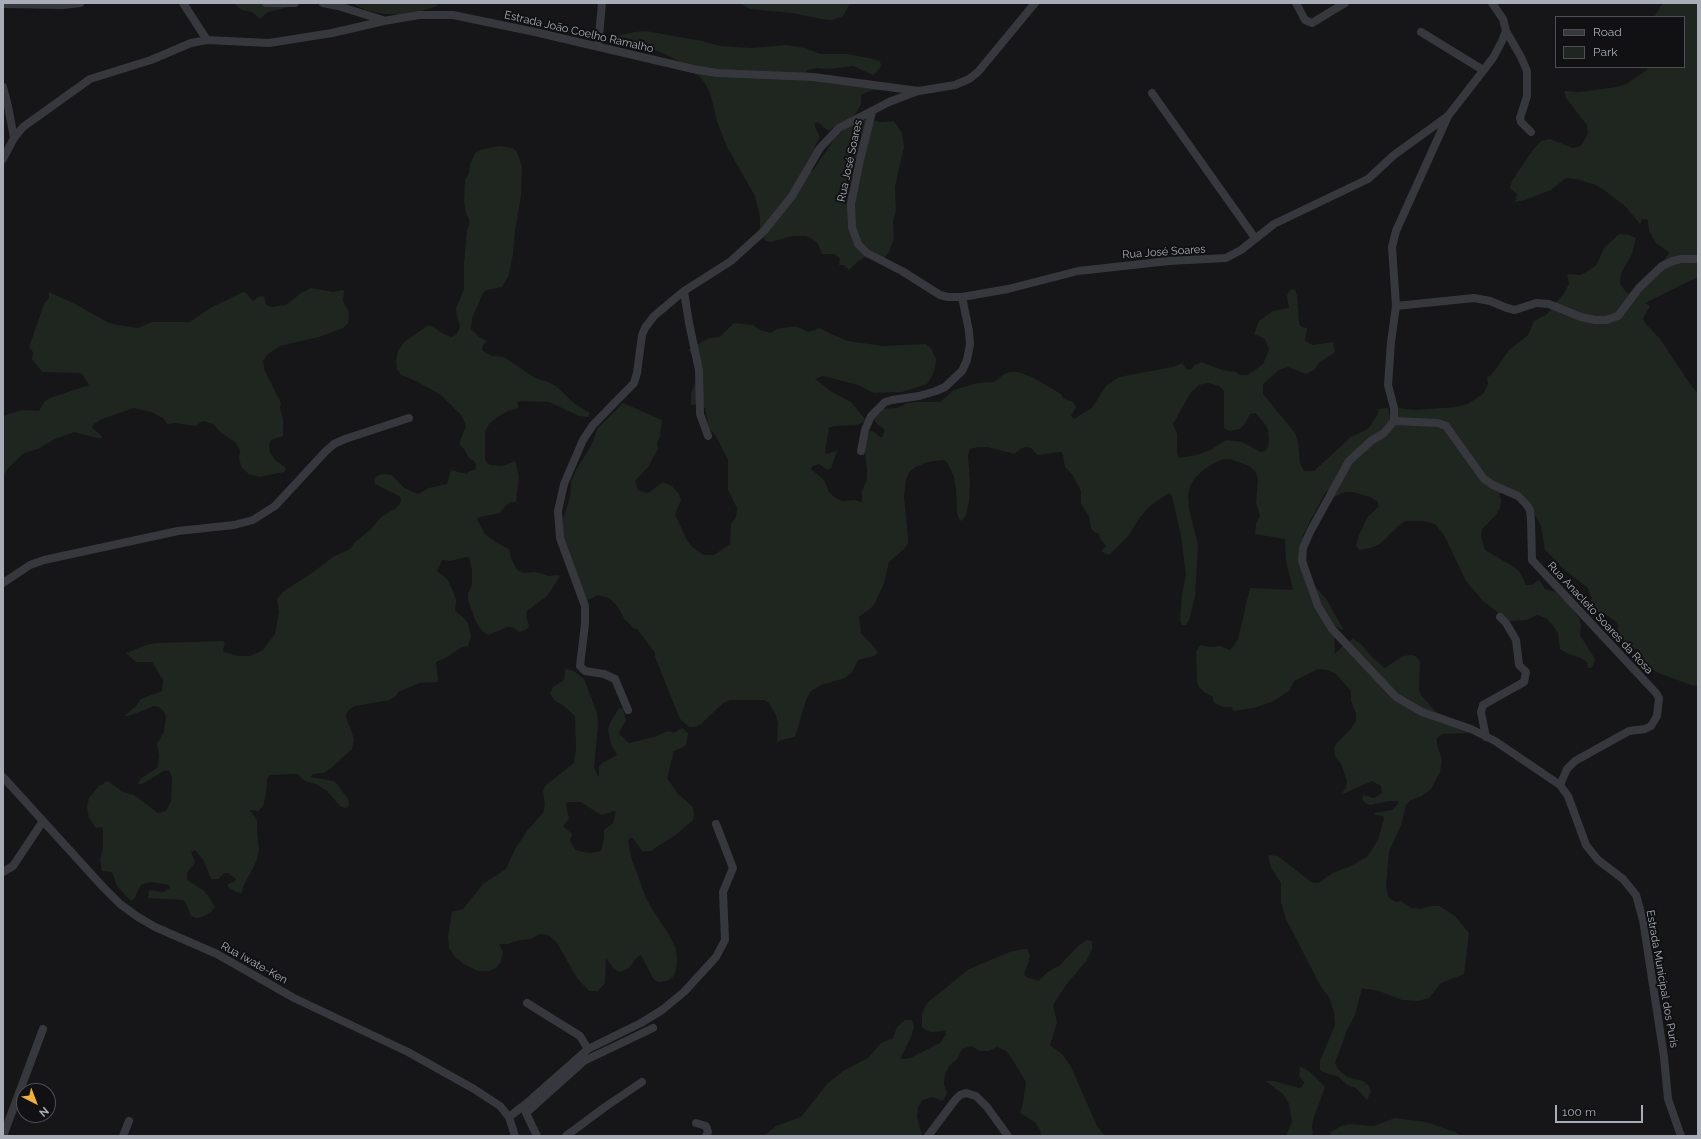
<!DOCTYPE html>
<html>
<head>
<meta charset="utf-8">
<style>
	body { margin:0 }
	#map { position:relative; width:1701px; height:1139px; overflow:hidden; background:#161618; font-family:Raleway,sans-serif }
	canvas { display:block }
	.frame { position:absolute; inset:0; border:4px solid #a8adb8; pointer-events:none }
	.legend { position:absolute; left:1555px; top:16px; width:130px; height:52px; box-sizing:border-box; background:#111113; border:1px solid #4d4f55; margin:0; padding:5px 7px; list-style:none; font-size:12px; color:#a8adb8 }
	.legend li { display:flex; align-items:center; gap:8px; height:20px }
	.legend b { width:20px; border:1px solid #4d4f55 }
	.north { position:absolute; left:16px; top:1083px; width:40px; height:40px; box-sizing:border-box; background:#111113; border:1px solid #4d4f55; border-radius:50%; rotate:138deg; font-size:11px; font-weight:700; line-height:16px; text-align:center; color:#a8adb8 }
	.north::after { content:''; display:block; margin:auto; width:14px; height:18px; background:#f2b134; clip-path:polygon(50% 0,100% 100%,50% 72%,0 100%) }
	.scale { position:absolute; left:1555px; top:1105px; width:88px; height:18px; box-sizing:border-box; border:2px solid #a8adb8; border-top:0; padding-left:5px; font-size:12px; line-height:14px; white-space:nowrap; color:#a8adb8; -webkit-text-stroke:3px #111113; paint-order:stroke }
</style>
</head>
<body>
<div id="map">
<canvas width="1701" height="1139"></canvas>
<div class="frame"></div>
<ul class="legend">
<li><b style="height:5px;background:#37383d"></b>Road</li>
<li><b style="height:11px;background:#1e261f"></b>Park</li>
</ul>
<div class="north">N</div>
<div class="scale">100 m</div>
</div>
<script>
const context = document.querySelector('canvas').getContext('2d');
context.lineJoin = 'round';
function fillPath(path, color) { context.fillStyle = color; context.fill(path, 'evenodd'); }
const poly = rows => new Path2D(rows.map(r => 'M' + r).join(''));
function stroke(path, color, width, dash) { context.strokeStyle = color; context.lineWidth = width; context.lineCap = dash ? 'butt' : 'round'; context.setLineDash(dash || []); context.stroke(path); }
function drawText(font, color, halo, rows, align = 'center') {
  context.font = font + ' Raleway,sans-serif'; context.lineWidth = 4; context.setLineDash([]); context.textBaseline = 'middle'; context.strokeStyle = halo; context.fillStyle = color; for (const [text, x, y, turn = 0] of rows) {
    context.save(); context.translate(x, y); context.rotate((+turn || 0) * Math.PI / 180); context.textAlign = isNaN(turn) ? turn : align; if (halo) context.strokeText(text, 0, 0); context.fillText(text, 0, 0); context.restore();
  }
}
fillPath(poly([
	[233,3,292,3,293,6,268,12,260,19,252,12,242,10],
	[352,3,436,3,437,6,409,15,385,14,365,10],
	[740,3,850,3,843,16,832,20,821,19,793,13,750,9],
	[1663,3,1698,3,1698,277,1645,303,1650,306,1643,319,1645,323,1660,339,1692,387,1698,393,1698,686,1691,685,1656,672,1644,662,1639,650,1628,647,1620,643,1618,638,1618,626,1616,622,1604,613,1586,610,1586,607,1592,599,1588,588,1566,571,1545,550,1541,526,1537,518,1525,504,1508,494,1499,493,1501,500,1500,508,1495,516,1482,529,1481,536,1485,550,1514,567,1520,572,1526,585,1532,585,1539,580,1545,589,1556,592,1568,603,1579,618,1581,625,1580,635,1595,659,1594,664,1591,668,1588,668,1587,662,1581,658,1569,654,1560,649,1558,633,1552,624,1546,618,1537,615,1526,620,1511,621,1506,619,1483,601,1466,581,1444,535,1435,524,1423,521,1406,521,1398,526,1380,544,1370,548,1360,550,1356,546,1359,535,1367,518,1378,507,1378,502,1370,497,1353,492,1345,492,1334,497,1332,488,1325,493,1303,535,1310,577,1314,585,1327,600,1343,629,1341,630,1336,626,1334,628,1335,654,1346,643,1353,639,1360,643,1373,658,1385,668,1403,656,1411,655,1416,656,1420,662,1419,690,1421,695,1436,712,1465,724,1469,733,1442,734,1437,738,1437,744,1442,760,1440,772,1431,789,1422,796,1411,800,1406,805,1401,825,1389,852,1386,887,1389,898,1396,902,1401,901,1411,908,1421,909,1430,906,1439,906,1455,916,1469,933,1464,974,1441,983,1429,998,1418,1001,1402,1000,1379,991,1362,988,1355,1015,1347,1030,1335,1063,1338,1069,1347,1077,1363,1081,1369,1086,1371,1092,1367,1100,1356,1088,1347,1085,1339,1077,1323,1072,1320,1069,1320,1061,1335,1025,1334,1012,1329,997,1321,987,1286,919,1281,903,1281,883,1271,868,1268,855,1278,856,1311,882,1318,883,1333,873,1351,866,1367,857,1378,840,1384,819,1383,816,1376,815,1374,813,1392,810,1399,803,1397,801,1389,801,1370,805,1365,803,1362,799,1363,795,1374,798,1382,793,1381,786,1372,781,1341,795,1346,787,1347,781,1341,764,1335,756,1334,749,1336,744,1351,729,1356,721,1356,714,1351,701,1351,691,1336,674,1328,670,1318,669,1294,681,1290,690,1274,701,1253,708,1233,711,1232,707,1224,707,1216,704,1213,701,1213,697,1204,692,1199,687,1197,682,1196,652,1199,646,1201,645,1210,647,1221,646,1229,650,1233,647,1238,639,1250,588,1293,590,1286,561,1285,539,1255,534,1256,524,1260,516,1256,503,1258,479,1255,471,1249,466,1230,459,1224,459,1214,463,1203,470,1195,478,1190,486,1188,494,1189,509,1198,545,1195,597,1189,620,1186,625,1182,625,1180,621,1182,594,1186,575,1181,536,1172,496,1169,493,1151,505,1140,517,1129,535,1109,555,1101,551,1106,546,1101,540,1099,534,1094,532,1091,528,1089,516,1081,504,1081,491,1072,474,1065,467,1063,455,1061,452,1038,455,1031,448,1027,447,1022,448,1014,454,988,447,978,447,970,449,968,455,970,483,969,501,966,515,962,521,959,519,957,512,956,490,954,477,947,462,943,460,928,462,915,467,909,472,906,480,904,497,908,537,908,543,904,549,889,562,884,583,875,603,871,608,859,617,861,633,874,647,878,653,874,656,858,660,852,672,845,678,821,685,811,691,806,700,795,737,781,740,777,743,778,723,776,715,768,702,764,700,730,700,722,704,700,725,695,727,689,727,680,719,655,657,655,653,637,629,632,628,631,625,625,620,618,607,609,598,598,595,588,600,575,590,562,537,563,520,570,497,571,482,576,470,591,446,598,428,623,403,662,420,660,437,657,443,658,449,648,467,635,481,638,490,648,493,663,482,672,486,679,494,681,500,675,514,686,539,692,547,704,555,714,555,730,544,731,524,736,517,737,508,728,490,728,460,716,436,709,428,705,408,697,404,691,405,691,393,698,376,695,358,688,350,709,338,720,337,734,323,753,325,760,330,770,333,778,329,788,327,798,327,808,332,820,328,833,335,848,341,883,346,926,344,932,350,936,359,935,368,932,376,927,384,902,392,874,393,858,385,823,376,815,379,832,392,851,402,865,419,864,422,857,425,834,426,829,428,825,452,826,454,837,451,831,468,828,470,819,464,811,467,811,469,824,480,829,492,834,497,842,501,855,500,862,502,862,491,867,479,867,470,865,452,861,443,870,431,873,431,880,437,882,437,885,430,877,424,874,419,877,413,881,409,897,408,908,403,915,402,940,402,954,390,977,383,994,382,1004,374,1010,372,1018,372,1032,377,1061,394,1064,399,1073,402,1076,407,1071,416,1074,419,1092,408,1106,386,1119,377,1173,367,1182,363,1186,369,1191,370,1195,365,1201,362,1222,370,1235,372,1240,375,1248,375,1263,364,1269,350,1265,339,1254,334,1259,321,1273,311,1289,308,1287,296,1289,291,1292,289,1295,290,1297,295,1299,324,1302,327,1307,328,1305,341,1313,345,1333,342,1335,352,1319,363,1314,370,1306,374,1288,367,1279,370,1263,384,1263,394,1295,433,1298,442,1300,463,1304,471,1314,471,1351,437,1368,429,1378,414,1378,409,1388,408,1390,417,1398,408,1414,410,1457,407,1468,404,1484,393,1488,384,1487,377,1490,376,1498,366,1509,350,1528,335,1534,321,1547,314,1564,293,1569,284,1567,274,1581,275,1596,266,1604,248,1619,234,1629,235,1636,238,1632,254,1621,273,1620,283,1625,291,1628,294,1657,269,1668,255,1669,252,1656,243,1649,231,1648,221,1646,219,1642,219,1640,224,1625,206,1604,190,1596,185,1576,179,1566,178,1551,190,1525,200,1515,202,1517,194,1510,188,1512,181,1532,151,1541,141,1550,139,1573,148,1580,146,1584,141,1588,133,1587,125,1566,98,1564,91,1579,92,1617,87,1626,84,1647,70,1648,67,1684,67,1684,17,1654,17],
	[1208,383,1219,386,1224,391,1224,428,1230,431,1239,429,1245,424,1250,414,1255,413,1263,421,1268,430,1269,439,1268,447,1265,451,1261,452,1242,442,1226,440,1212,449,1197,455,1179,458,1177,453,1177,434,1173,424,1191,392,1199,385],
	[646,31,702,41,720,46,751,48,786,45,805,48,821,54,847,54,873,59,880,61,881,66,877,72,873,75,853,66,828,69,816,68,806,71,808,73,881,89,869,91,861,95,861,104,854,116,849,120,838,124,830,130,827,130,818,122,815,123,815,127,820,137,815,146,813,161,809,173,814,169,835,138,846,128,861,120,867,119,881,122,894,121,902,133,904,147,895,187,896,211,893,221,894,238,889,252,884,258,869,254,857,262,849,270,843,265,839,265,840,258,834,254,822,254,817,242,806,236,792,236,771,242,766,241,760,231,760,217,755,196,727,147,717,121,710,93,705,83,699,76,683,68,682,63,665,54,647,47,626,46,614,42,611,39,616,36,635,32],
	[499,146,512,148,517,152,522,166,521,196,515,231,513,254,509,275,502,287,487,290,483,293,472,318,471,329,479,337,487,341,483,345,482,350,486,353,492,356,504,357,535,378,548,382,556,386,575,404,590,413,588,417,579,416,549,402,519,401,517,403,519,408,508,411,497,417,489,424,485,432,485,459,487,463,490,465,502,466,515,461,519,477,516,502,511,502,506,505,500,513,480,517,477,519,485,534,497,543,509,549,511,558,516,568,519,571,523,573,536,572,549,576,559,575,559,578,547,596,527,611,526,616,529,626,527,629,520,632,512,627,507,627,488,635,482,631,476,622,468,600,468,594,472,584,472,569,469,558,467,557,450,561,442,560,437,571,447,579,453,591,456,600,455,611,463,617,468,623,471,636,468,646,462,647,447,657,436,662,438,679,437,682,420,683,398,692,396,696,389,700,356,706,351,708,347,712,346,717,354,739,352,749,330,769,323,773,313,774,310,777,333,781,337,784,348,799,349,804,348,807,345,808,340,806,327,791,316,784,305,781,298,774,270,775,267,780,266,794,263,806,258,811,250,810,257,820,257,830,259,850,257,860,243,887,242,893,236,892,228,887,228,884,234,882,236,879,228,873,224,873,218,879,211,879,204,861,195,850,191,852,195,862,187,873,187,880,203,890,209,897,215,907,210,913,202,917,196,918,191,916,186,903,183,900,148,898,149,890,163,892,170,888,169,885,151,882,143,884,140,886,135,897,133,900,130,900,117,886,112,872,102,871,100,860,103,848,103,830,102,827,96,828,89,818,87,807,89,798,99,786,108,781,123,792,134,795,158,813,166,811,171,801,172,778,169,770,162,772,142,784,139,784,138,783,140,779,154,770,158,767,159,756,157,744,164,732,166,717,165,713,159,707,154,706,129,716,124,716,136,706,141,699,162,691,163,680,152,662,136,662,126,653,146,645,156,643,223,641,225,643,223,650,224,652,239,656,250,656,263,650,275,634,279,612,277,599,284,591,312,573,333,557,350,549,354,543,371,529,382,516,395,509,400,504,401,499,399,496,375,484,374,479,377,476,382,474,392,475,404,488,418,494,429,488,447,484,451,470,466,474,470,471,476,469,475,462,468,457,465,450,459,444,466,426,462,416,441,395,416,381,401,375,397,369,396,362,398,351,404,342,427,326,432,326,442,333,451,337,456,335,459,330,460,325,457,316,456,309,464,289,464,263,467,230,470,222,466,213,464,201,465,180,469,173,470,165,475,153,480,150],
	[311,288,333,292,342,290,344,291,343,301,348,310,349,317,348,323,343,328,319,337,280,346,268,354,263,361,264,369,281,403,280,408,283,419,283,436,271,440,269,445,270,452,275,460,286,468,284,472,259,477,249,474,242,468,239,459,240,450,235,442,220,432,213,424,203,421,195,426,175,423,167,424,163,418,151,412,134,408,102,419,94,424,92,428,102,436,102,438,97,438,74,432,53,440,38,449,24,453,8,468,3,478,3,416,22,410,39,411,44,402,50,398,89,385,83,375,80,373,42,372,32,359,33,352,29,347,44,304,49,298,49,292,75,304,107,322,117,325,138,328,152,322,190,322,210,308,243,292,246,293,253,301,258,297,264,296,266,305,272,307,286,305,301,293],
	[567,669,574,671,584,679,597,713,598,725,594,767,598,776,599,776,599,767,602,763,617,755,611,744,608,730,610,723,619,708,623,709,626,721,620,730,619,734,629,743,654,737,668,731,674,733,682,728,688,733,686,745,682,748,674,751,667,778,678,794,693,807,694,815,693,820,677,834,651,851,642,851,633,838,630,838,628,841,632,860,646,898,655,914,668,933,676,949,677,961,676,970,673,977,667,981,659,982,654,980,641,955,637,957,629,968,620,972,614,969,606,958,605,983,598,991,589,991,577,978,557,943,550,936,544,934,540,934,531,939,520,940,508,944,499,944,503,952,501,962,496,968,489,971,478,971,464,964,455,957,449,948,448,937,452,912,463,909,483,884,506,869,515,849,527,831,543,813,545,805,543,791,545,786,574,763,576,749,575,716,563,705,555,701,550,694,553,687,564,680,565,670],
	[567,802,581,802,601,815,606,814,613,811,616,812,613,823,604,830,604,838,601,851,591,853,582,852,576,850,571,843,570,840,572,834,563,826,569,819,566,805],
	[1087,940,1092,941,1092,949,1087,960,1066,985,1053,1005,1057,1022,1050,1045,1062,1054,1070,1065,1097,1126,1105,1136,1041,1136,1040,1130,1035,1122,1020,1113,1023,1103,1026,1082,1012,1059,1006,1051,997,1047,989,1051,980,1051,971,1046,962,1049,957,1059,949,1066,945,1074,944,1084,947,1093,943,1101,932,1097,923,1100,918,1107,917,1117,922,1136,764,1136,776,1126,801,1117,827,1084,843,1071,868,1058,881,1043,893,1038,897,1027,905,1020,912,1020,914,1027,911,1037,901,1057,902,1059,910,1058,940,1043,946,1034,945,1031,931,1032,925,1030,922,1027,922,1014,927,1003,969,969,1012,951,1027,949,1030,955,1029,961,1024,974,1026,977,1038,981,1048,972,1060,965,1079,945],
	[1300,1066,1310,1072,1325,1087,1313,1120,1312,1127,1313,1136,1286,1136,1292,1122,1289,1104,1283,1094,1266,1081,1274,1081,1299,1088,1302,1087,1304,1082,1299,1076],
	[1395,1118,1426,1122,1455,1132,1462,1136,1329,1136,1331,1132,1341,1126,1349,1124,1374,1126]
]), '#1e261f');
stroke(poly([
	[183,3,207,40],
	[266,3,295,3],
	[323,3,338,6,383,20],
	[1296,3,1305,20,1312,23,1345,3],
	[3,4,63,5,80,3],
	[1506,31,1521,57,1527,71,1527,96,1520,118,1521,122,1531,132],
	[1421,32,1483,70],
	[598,47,602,3],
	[3,87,8,106,14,138],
	[1152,93,1255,238],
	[872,112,860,160,851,204,852,227,858,244,867,253,902,271,940,295,948,297,962,297,1008,289,1078,271,1169,261,1226,258,1241,250,1274,224,1368,179,1394,155,1448,116,1493,58,1502,41,1506,31,1503,19,1492,3],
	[1448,116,1396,231,1392,247,1396,306,1391,342,1388,385,1394,408,1394,421,1384,433,1371,441,1349,461,1310,532,1303,548,1302,561,1318,606,1332,629,1396,697,1422,712,1471,729,1495,741,1560,785,1568,796,1586,845,1598,860,1623,879,1636,895,1643,920,1664,1057,1668,1099,1681,1136],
	[3,159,14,138,23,127,90,79,151,60,191,43,207,40,269,43,332,33,384,21,419,15,453,15,535,32,693,69,717,73,813,77,919,91,955,85,969,79,978,72,1035,3],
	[684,291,689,323,699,370,700,414,708,436],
	[1396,306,1474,298,1490,301,1507,308,1515,310,1536,303,1549,304,1581,317,1595,320,1606,320,1618,316,1639,288,1662,266,1673,261,1681,259,1698,259],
	[1394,421,1438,423,1446,426,1484,479,1493,485,1518,496,1526,504,1530,510,1531,520,1532,560,1656,693,1659,698,1657,716,1651,726,1645,729,1629,731,1575,761,1567,769,1560,785],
	[861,451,865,430,871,416,885,402,892,400,919,396,936,391,945,387,962,371,967,360,970,344,969,331,962,297],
	[3,583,30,565,44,560,178,531,234,525,253,520,275,506,325,452,334,444,345,439,409,418],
	[628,710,615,679,604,674,585,671,580,666,585,624,585,606,560,538,558,511,564,484,583,440,593,425,634,383,637,373,642,335,645,328,654,316,684,291,731,261,764,231,792,196,820,148,839,128,889,102,918,91],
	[1486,737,1481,712,1483,705,1524,682,1526,672,1519,665,1516,640,1506,623,1500,617],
	[3,777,103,887,120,904,138,917,155,927,217,954,294,998,408,1052,474,1089,500,1106,509,1117,515,1136],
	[3,872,13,866,43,821],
	[527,1003,580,1036,588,1049],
	[509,1117,527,1103,588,1049,641,1023,662,1010,684,992,716,957,725,940,723,892,733,868,716,824],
	[696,1123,706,1126,708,1132,706,1136],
	[3,1136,43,1029],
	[123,1136,129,1121],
	[537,1136,526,1113,584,1061,653,1028],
	[566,1136,605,1107,642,1082],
	[928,1136,955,1100,960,1095,966,1093,976,1096,987,1107,1008,1136]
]), '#37383d', 8);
drawText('11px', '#a8adb8', '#111113', [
	["Estrada João Coelho Ramalho",579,32,13],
	["Rua José Soares",850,161,-78],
	["Rua José Soares",1164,252,-4],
	["Rua Anacleto Soares da Rosa",1600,618,47],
	["Rua Iwate-Ken",254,963,29],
	["Estrada Municipal dos Puris",1662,979,80]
]);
</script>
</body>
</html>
